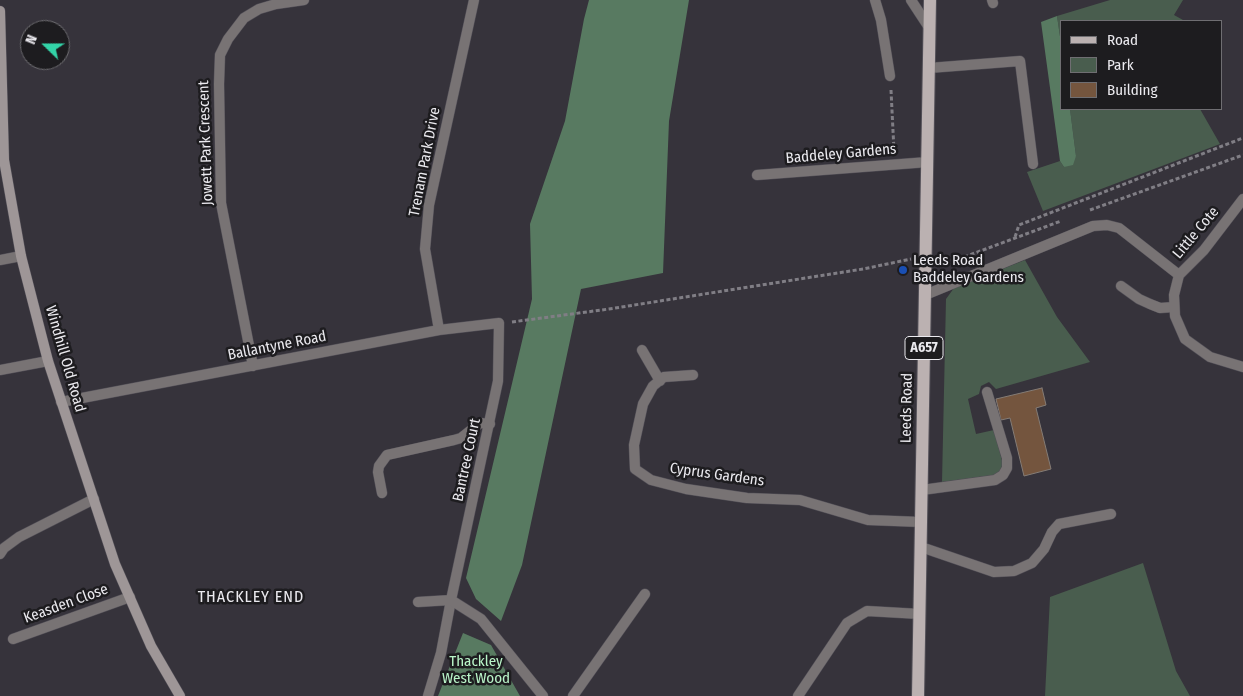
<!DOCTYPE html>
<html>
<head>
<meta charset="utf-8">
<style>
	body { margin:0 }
	#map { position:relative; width:1243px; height:696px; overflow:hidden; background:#36333b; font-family:"Fira Sans Condensed",sans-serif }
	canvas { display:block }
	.legend { position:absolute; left:1060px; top:20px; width:162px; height:90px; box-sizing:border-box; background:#1d1c1f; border:1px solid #6f6e72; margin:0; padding:6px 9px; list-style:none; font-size:15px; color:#ebeaef }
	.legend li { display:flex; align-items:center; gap:10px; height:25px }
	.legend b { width:25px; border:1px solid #6f6e72 }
	.north { position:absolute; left:20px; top:20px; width:50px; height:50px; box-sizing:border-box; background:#1d1c1f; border:1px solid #6f6e72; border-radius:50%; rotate:292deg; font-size:14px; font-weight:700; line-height:20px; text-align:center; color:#ebeaef }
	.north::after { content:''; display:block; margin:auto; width:18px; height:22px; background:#33d4a8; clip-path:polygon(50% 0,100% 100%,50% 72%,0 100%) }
</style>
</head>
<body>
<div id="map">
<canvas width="1243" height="696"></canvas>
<ul class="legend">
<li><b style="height:6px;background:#bbb1b1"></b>Road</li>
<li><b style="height:14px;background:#495d4e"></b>Park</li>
<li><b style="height:14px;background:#74553e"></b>Building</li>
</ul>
<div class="north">N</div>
</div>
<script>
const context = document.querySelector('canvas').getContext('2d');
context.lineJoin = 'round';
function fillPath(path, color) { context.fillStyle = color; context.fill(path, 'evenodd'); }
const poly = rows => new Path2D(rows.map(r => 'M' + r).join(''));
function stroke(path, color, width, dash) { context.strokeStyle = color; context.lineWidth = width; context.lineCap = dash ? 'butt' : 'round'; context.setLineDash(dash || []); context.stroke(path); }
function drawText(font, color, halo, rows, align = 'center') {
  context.font = font + ' "Fira Sans Condensed",sans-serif'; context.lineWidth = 5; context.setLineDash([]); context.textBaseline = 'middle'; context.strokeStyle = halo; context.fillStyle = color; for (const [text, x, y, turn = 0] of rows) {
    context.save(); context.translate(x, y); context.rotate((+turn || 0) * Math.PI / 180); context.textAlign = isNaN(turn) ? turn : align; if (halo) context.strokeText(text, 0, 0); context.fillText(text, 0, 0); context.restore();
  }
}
fillPath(poly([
	[1110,0,1183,0,1174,15,1183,20,1062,21,1062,50,1057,16],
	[1070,109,1200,109,1220,144,1043,211,1027,172,1060,161,1064,167,1076,156],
	[1025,260,1057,317,1090,362,996,389,989,382,981,386,979,394,968,399,976,434,994,430,1003,464,1000,471,994,475,942,482,946,299,954,288],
	[1143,563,1176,671,1190,696,1045,696,1050,597]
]), '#495d4e');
fillPath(poly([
	[589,0,689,0,669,121,663,273,581,289,522,565,501,621,476,599,466,578,532,299,530,224,565,121,584,19],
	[1057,16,1062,50,1062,109,1070,109,1076,156,1073,165,1064,167,1060,161,1041,22],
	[463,633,491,645,520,696,438,696]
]), '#587a61');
const building = poly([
	[1042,388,1046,405,1036,408,1051,469,1024,476,1010,418,1001,420,996,399,1042,388]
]);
fillPath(building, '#74553e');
stroke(building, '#847c76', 1);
const lane = poly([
	[875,0,881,20,890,76],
	[929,68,1020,61,1033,164],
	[1121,286,1139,299,1150,304,1160,308,1174,307],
	[0,370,48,361],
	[922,490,995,480,1003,475,1007,468,1007,458,987,392],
	[382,493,378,472,379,466,387,455,454,440,461,438,480,423,490,424],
	[428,696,441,653,451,600]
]);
const street = poly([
	[911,0,930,29],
	[992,0,993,3],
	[757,175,928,162],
	[1243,199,1204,250,1179,275,1174,295,1175,316,1185,339,1210,357,1243,367],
	[0,260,21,256],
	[925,295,1093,226,1107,225,1119,228,1179,275],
	[439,330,425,249,429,205,474,0],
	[642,350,660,381],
	[253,366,221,203,219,84,220,55,228,39,244,18,259,9,276,4,304,0],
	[693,375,664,377,653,386,643,404,634,445,635,469,651,480,686,489,747,498,800,500,868,520,921,522],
	[61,402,439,330,499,323,498,381,451,600,481,619,543,696],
	[921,547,994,572,1014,571,1032,563,1044,549,1052,532,1059,524,1111,514],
	[0,554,4,548,19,537,94,499],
	[418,602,451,600],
	[13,639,130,597],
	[573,696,645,594],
	[798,696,847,623,867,611,920,614]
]);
const secondary = poly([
	[0,11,4,160,21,256,48,361,115,564,151,646,180,696]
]);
const primary = poly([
	[918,696,930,0]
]);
stroke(lane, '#535058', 11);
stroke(street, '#535058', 11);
stroke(secondary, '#535058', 11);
stroke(primary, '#535058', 14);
stroke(poly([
	[891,90,894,151],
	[1090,210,1243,155],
	[1015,237,1019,225,1243,138],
	[940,266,1061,221],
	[512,322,609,309,863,269,911,259]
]), '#807e85', 3, [4, 2.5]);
stroke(lane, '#787374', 10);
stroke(street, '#787374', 10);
stroke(secondary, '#9e9697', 10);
stroke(primary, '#bbb1b1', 12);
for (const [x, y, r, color] of [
	[903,270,5,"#1a4fb4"]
]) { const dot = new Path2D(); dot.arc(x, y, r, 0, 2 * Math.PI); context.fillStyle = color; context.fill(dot); stroke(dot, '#1d1c1f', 2); }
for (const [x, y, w] of [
	[924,348,38]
]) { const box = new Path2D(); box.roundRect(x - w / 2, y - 11.5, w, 23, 4); context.fillStyle = '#1d1c1f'; context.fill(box); stroke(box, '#ebeaef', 1); }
drawText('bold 14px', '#ebeaef', null, [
	["A657",924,348]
]);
drawText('15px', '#ebeaef', '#1d1c1f', [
	["Jowett Park Crescent",206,143,-92],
	["Baddeley Gardens",841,154,-5],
	["Trenam Park Drive",425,162,-79],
	["Little Cote",1196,233,-50],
	["Ballantyne Road",277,346,-11],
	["Windhill Old Road",65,359,74],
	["Leeds Road",907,408,-89],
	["Bantree Court",467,460,-78],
	["Cyprus Gardens",717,475,8],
	["Keasden Close",66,604,-20]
]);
drawText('15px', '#ebeaef', '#1d1c1f', [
	["Leeds Road",913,261],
	["Baddeley Gardens",913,278]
], 'left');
drawText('15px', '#b9f4c8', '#1d1c1f', [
	["Thackley",476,662],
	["West Wood",476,679]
]);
context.letterSpacing = '1px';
drawText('16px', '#ebeaef', '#1d1c1f', [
	["THACKLEY END",251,598]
]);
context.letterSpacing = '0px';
</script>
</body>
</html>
